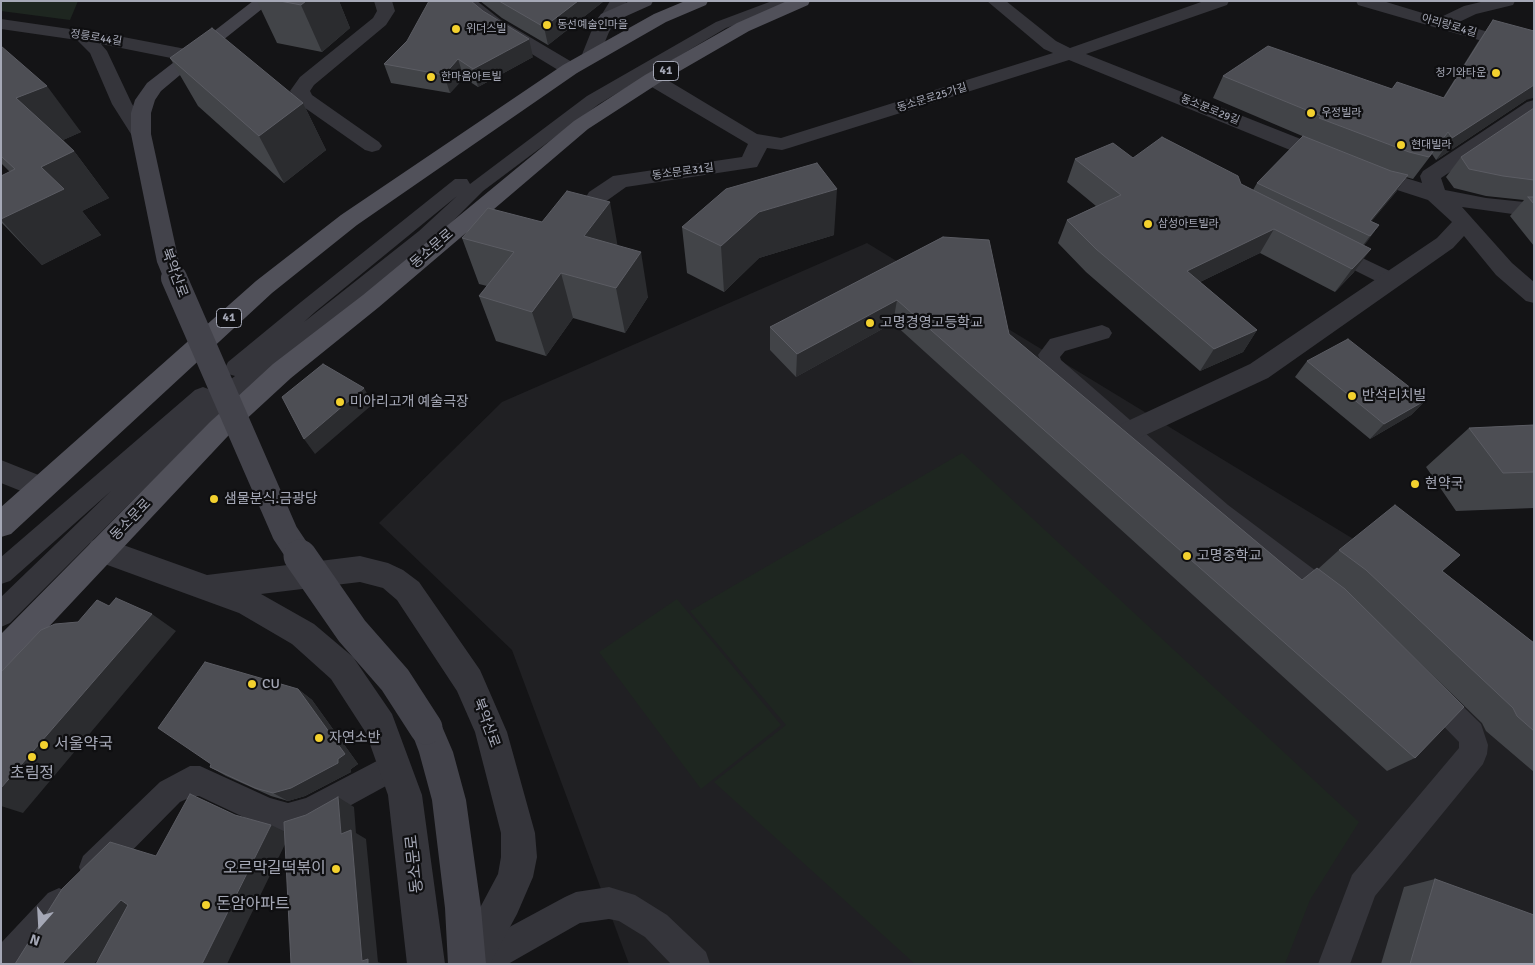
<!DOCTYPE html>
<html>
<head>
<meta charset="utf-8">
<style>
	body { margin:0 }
	#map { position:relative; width:1535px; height:965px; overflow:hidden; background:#141416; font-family:Signika,sans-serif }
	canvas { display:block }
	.frame { position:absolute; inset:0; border:2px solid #a5a8b6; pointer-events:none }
	.north { position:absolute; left:15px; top:900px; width:50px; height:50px; -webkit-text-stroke:4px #0f0f11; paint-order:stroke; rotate:199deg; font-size:14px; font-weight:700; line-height:20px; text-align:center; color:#a5a8b6 }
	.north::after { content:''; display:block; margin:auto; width:18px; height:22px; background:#a5a8b6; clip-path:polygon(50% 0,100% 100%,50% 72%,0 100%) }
</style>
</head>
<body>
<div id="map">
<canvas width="1535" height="965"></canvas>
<div class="frame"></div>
<div class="north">N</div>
</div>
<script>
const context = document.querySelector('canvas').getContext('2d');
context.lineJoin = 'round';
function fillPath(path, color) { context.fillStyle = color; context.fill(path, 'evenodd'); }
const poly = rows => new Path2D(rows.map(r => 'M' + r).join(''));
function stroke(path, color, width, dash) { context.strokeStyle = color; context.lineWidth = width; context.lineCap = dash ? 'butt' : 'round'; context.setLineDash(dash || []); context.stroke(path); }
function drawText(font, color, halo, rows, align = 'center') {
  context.font = font + ' Signika,"Noto Sans KR",sans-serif'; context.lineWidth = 4.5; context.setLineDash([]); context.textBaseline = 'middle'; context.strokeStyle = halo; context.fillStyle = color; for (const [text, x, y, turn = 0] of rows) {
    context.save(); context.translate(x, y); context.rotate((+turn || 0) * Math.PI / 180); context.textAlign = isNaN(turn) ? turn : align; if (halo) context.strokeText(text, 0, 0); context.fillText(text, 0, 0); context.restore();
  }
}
fillPath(poly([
	[867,243,1383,557,1534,670,1534,964,629,964,512,650,379,523,502,402]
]), '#202023');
fillPath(poly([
	[1,1,78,1,70,20,1,11],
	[962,453,1359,822,1310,900,1285,964,915,964,714,782,786,725,690,611],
	[677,599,781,725,701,789,599,652]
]), '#1e2620');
fillPath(poly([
	[772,1,794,1,792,4,726,28,599,104,483,191,433,241,223,410,10,623,1,627,1,597,111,491,10,581,1,584,1,557,195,390,203,387,211,390,213,393,235,376,228,374,225,368,228,362,301,302,455,179,467,179,470,184,587,96,716,22,772,1],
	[457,196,419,231,304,322,315,312,457,196],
	[1331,243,1398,275,1401,280,1398,285,1391,287,1384,285,1324,255,1321,250,1324,245,1331,243],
	[1102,325,1109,328,1112,333,1109,338,1065,351,1060,357,1061,360,1228,505,1340,589,1344,597,1340,605,1331,609,1322,605,1210,519,1044,370,1038,355,1050,339,1102,325],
	[1432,682,1442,686,1481,724,1488,745,1487,754,1483,764,1375,896,1350,964,1318,964,1352,875,1459,748,1459,742,1422,704,1418,695,1422,686,1432,682],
	[396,751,406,755,410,765,406,775,311,827,288,833,256,823,199,796,193,796,180,802,105,878,94,882,83,878,79,867,83,856,160,782,190,766,200,766,270,798,288,803,306,798,396,751],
	[609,887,635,895,667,915,706,952,710,964,671,964,645,937,619,921,609,919,580,923,508,964,459,964,463,952,565,897,576,892,609,887],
	[59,888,70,893,75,904,70,915,26,964,1,964,1,943,48,893,59,888]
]), '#35353b');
fillPath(poly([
	[374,1,392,1,395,11,386,25,314,85,310,91,312,95,379,142,382,146,379,150,372,152,365,150,298,103,290,91,300,77,373,18,377,11,374,1],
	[458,1,477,1,501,20,577,65,579,69,577,73,563,73,489,28,458,1],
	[610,1,627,1,609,32,597,61,583,61,581,57,591,32,610,1],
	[987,1,1006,1,1056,41,1070,48,1204,1,1229,1,1227,5,1086,54,1336,153,1339,158,1336,163,1329,164,1322,163,1069,60,789,148,782,150,767,148,757,167,626,187,605,202,597,204,589,202,586,197,589,192,613,176,742,157,748,144,645,83,643,79,645,75,659,75,757,134,781,138,1053,53,1044,49,987,1],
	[1356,1,1383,1,1439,18,1464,6,1485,1,1515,1,1513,5,1476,14,1457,23,1534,45,1534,56,1358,5,1356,1],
	[1,19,118,36,191,50,198,52,200,56,198,60,191,62,101,44,107,51,132,104,151,134,148,138,141,140,134,138,131,134,112,104,90,53,77,40,1,29,1,19],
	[1534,100,1534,115,1441,178,1445,190,1486,198,1534,203,1534,217,1462,207,1512,263,1534,282,1534,303,1526,301,1496,275,1464,236,1453,248,1268,378,1137,439,1128,443,1119,439,1115,432,1119,425,1250,364,1437,238,1452,222,1428,200,1360,178,1357,173,1360,168,1367,166,1422,183,1420,176,1423,171,1527,102,1534,100],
	[1,460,51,480,55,488,51,496,41,499,1,483,1,460],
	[101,537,207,575,360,556,388,563,403,570,419,582,480,670,507,732,535,833,537,857,533,877,517,914,490,964,450,964,498,874,501,857,501,833,475,732,457,691,397,600,383,588,360,582,261,594,314,624,353,657,392,714,422,795,445,964,407,964,388,795,366,733,331,679,292,644,239,613,91,559,87,550,91,541,101,537]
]), '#35353b');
fillPath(poly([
	[253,1,272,1,198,60,161,91,155,100,151,113,151,134,179,262,186,278,182,284,174,286,166,284,157,262,131,134,131,113,135,100,147,83,253,1],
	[630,1,653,1,651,5,613,22,601,22,598,18,601,14,630,1],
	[426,712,438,717,453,752,466,800,481,908,486,964,448,964,445,908,432,800,419,752,410,728,414,717,426,712]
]), '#43434b');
fillPath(poly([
	[685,1,708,1,706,5,666,22,577,73,357,225,272,293,11,534,1,537,1,507,256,281,341,215,563,65,654,14,685,1],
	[787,1,810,1,808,5,749,31,659,83,588,129,379,307,291,378,228,436,12,666,1,671,1,634,210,422,273,364,363,295,574,121,645,75,737,23,787,1]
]), '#51515a');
stroke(poly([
	[174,278,285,533,301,557]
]), '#43434b', 26);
stroke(poly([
	[300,556,352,631,395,680,426,728]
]), '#43434b', 33);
fillPath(poly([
	[257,1,339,1,350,28,322,52,277,43],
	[480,1,604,1,548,45,502,18],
	[1493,20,1526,100,1436,160,1432,154,1413,179,1406,177,1396,192,1371,221,1379,225,1364,245,1354,272,1335,292,1260,253,1200,282,1257,330,1243,352,1200,371,1086,272,1058,243,1067,220,1096,206,1067,182,1075,159,1133,158,1241,184,1253,190,1257,183,1307,138,1213,98,1223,76,1392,89,1443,98,1478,42],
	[407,41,533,57,478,87,464,78,450,93,391,83,384,64],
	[1,46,81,132,63,140,74,151,109,198,82,211,101,235,42,265,1,222,1,176,10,172,1,163],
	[170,58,303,103,326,150,284,183,198,106],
	[1534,108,1534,246,1510,216,1524,200,1486,196,1454,188,1446,177,1461,157],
	[682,227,834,235,759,258,724,292,687,273],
	[943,237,1009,334,1302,580,1318,569,1339,550,1442,571,1534,643,1534,772,1486,731,1482,723,1389,633,1415,758,1387,771,893,323,796,377,770,350,770,327],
	[462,238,617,245,648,297,625,333,573,318,546,356,496,341,479,296,487,286,479,284],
	[1307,361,1426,400,1411,415,1370,439,1295,377],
	[1534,425,1534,508,1456,511,1426,467,1469,428],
	[298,689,312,700,358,764,351,769,351,772,305,796,288,801,271,796,226,776,210,767],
	[1435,879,1534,964,1381,964,1404,887]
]), '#424448');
fillPath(poly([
	[306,1,339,1,350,28,322,52,301,5],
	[578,1,604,1,548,45,544,27],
	[529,39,533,57,478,87,473,69],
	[458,59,464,78,450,93,444,75],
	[1534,85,1533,98,1526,100,1436,160,1452,138],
	[47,86,81,132,52,145,16,98],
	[303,103,326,150,284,183,259,136],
	[74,151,109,198,82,211,101,235,42,265,1,220,1,219,41,167],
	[1408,175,1396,192,1362,233,1370,221],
	[837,189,834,235,759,258,724,292,721,246,759,212],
	[610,202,618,248,584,236],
	[1379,225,1367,242,1357,253,1370,236],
	[1274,229,1260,253,1175,294,1187,271],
	[1371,249,1354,272,1335,292,1352,269],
	[641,252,648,297,625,333,616,288],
	[561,273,573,318,546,356,532,312],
	[897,300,893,323,796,377,797,354],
	[1257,330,1243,352,1200,371,1214,349],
	[364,388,373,404,315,454,304,439],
	[1426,400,1411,415,1370,439,1384,424],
	[152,614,176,631,23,813,1,806,1,788],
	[298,689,312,700,358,764,351,769,351,772,305,796,288,801,273,793],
	[338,797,354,807,356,833,366,839,378,962,384,964,368,964,362,961,341,834],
	[271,825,290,834,227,964,202,964],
	[121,900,146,906,94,964,62,964]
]), '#2b2c2f');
const building = poly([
	[280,1,306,1,301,5,280,1],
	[429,1,471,1,483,11,529,39,473,69,458,59,444,75,384,64,407,41,429,1],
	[499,1,578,1,544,27,499,1],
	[1493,20,1534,31,1534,85,1452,138,1448,132,1429,157,1409,152,1319,118,1321,116,1223,76,1268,46,1392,89,1397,82,1444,98,1493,20],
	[212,28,303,103,259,136,170,58,212,28],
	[1,46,47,86,16,98,74,151,41,167,64,189,1,219,1,176,15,169,1,156,1,46],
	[1534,108,1534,180,1503,176,1469,169,1461,157,1534,108],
	[1303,136,1391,171,1408,175,1370,221,1379,225,1370,236,1257,183,1303,136],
	[1162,137,1238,176,1241,184,1371,249,1352,269,1274,229,1187,271,1257,330,1214,349,1096,249,1067,220,1121,195,1075,159,1113,143,1133,158,1162,137],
	[817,163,837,189,759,212,721,246,682,227,726,189,817,163],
	[567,191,610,202,584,236,641,252,616,288,561,273,532,312,479,296,514,252,462,238,488,208,542,222,567,191],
	[1528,197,1534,197,1534,204,1528,197],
	[943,237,989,240,1009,334,1302,580,1317,568,1345,589,1464,707,1415,758,897,300,797,354,770,327,943,237],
	[1348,339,1426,400,1384,424,1307,361,1348,339],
	[323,364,364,388,304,439,282,397,323,364],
	[1534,425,1534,472,1503,473,1469,428,1534,425],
	[1395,505,1460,555,1442,571,1534,643,1534,731,1517,716,1513,708,1366,570,1339,550,1395,505],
	[116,598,152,614,1,788,1,672,41,630,55,624,78,622,97,600,109,606,116,598],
	[205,662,298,689,345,754,338,759,338,763,291,788,273,793,255,788,210,767,211,764,158,728,205,662],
	[190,794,235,815,271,825,202,964,96,964,128,905,121,900,62,964,15,964,62,889,110,842,156,856,190,794],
	[338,797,341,834,351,830,362,961,368,959,368,964,291,964,284,822,306,815,338,797],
	[1435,879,1534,915,1534,964,1410,964,1435,879]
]);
fillPath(building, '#4d4e54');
stroke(building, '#5b5c63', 1);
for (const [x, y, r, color] of [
	[547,25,5,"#f3d12e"],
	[456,29,5,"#f3d12e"],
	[1496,73,5,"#f3d12e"],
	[431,77,5,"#f3d12e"],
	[1311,113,5,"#f3d12e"],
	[1401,145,5,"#f3d12e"],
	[1148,224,5,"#f3d12e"],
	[870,323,5,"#f3d12e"],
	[1352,396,5,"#f3d12e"],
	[340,402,5,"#f3d12e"],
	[1415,484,5,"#f3d12e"],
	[214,499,5,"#f3d12e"],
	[1187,556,5,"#f3d12e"],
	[252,684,5,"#f3d12e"],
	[319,738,5,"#f3d12e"],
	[44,745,5,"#f3d12e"],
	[32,757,5,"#f3d12e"],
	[336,869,5,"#f3d12e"],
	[206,905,5,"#f3d12e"]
]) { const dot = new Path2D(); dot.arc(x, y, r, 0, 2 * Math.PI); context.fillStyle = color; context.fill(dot); stroke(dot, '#0f0f11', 2); }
drawText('11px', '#a5a8b6', '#0f0f11', [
	["동선예술인마을",557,25],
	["위더스빌",466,29],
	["청기와타운",1486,73,"right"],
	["한마음아트빌",441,77],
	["우정빌라",1321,113],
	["현대빌라",1411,145],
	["삼성아트빌라",1158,224]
], 'left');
drawText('11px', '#a5a8b6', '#0f0f11', [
	["아리랑로4길",1449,26,16],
	["정릉로44길",96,38,9],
	["동소문로25가길",932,98,-17],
	["동소문로29길",1210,110,22],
	["동소문로31길",683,172,-8]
]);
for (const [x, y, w] of [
	[666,71,25],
	[229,318,25]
]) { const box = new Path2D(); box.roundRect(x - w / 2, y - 9.5, w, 19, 4); context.fillStyle = '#0f0f11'; context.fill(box); stroke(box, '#a5a8b6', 1); }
drawText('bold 12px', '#a5a8b6', null, [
	["41",666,71],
	["41",229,318]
]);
drawText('14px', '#a5a8b6', '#0f0f11', [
	["동소문로",432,249,-41],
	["북악산로",174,273,70],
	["동소문로",131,520,-46],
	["북악산로",486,723,70]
]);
drawText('14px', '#a5a8b6', '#0f0f11', [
	["고명경영고등학교",880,323],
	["반석리치빌",1362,396],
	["미아리고개 예술극장",350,402],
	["현약국",1425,484],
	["샘물분식.금광당",224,499],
	["고명중학교",1197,556],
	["CU",262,684],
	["자연소반",329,738]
], 'left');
drawText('16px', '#a5a8b6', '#0f0f11', [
	["서울약국",54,745],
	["초림정",32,774,"center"],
	["오르막길떡볶이",326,869,"right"],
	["돈암아파트",216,905]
], 'left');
drawText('16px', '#a5a8b6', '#0f0f11', [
	["동소문로",415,864,-96]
]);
</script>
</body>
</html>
